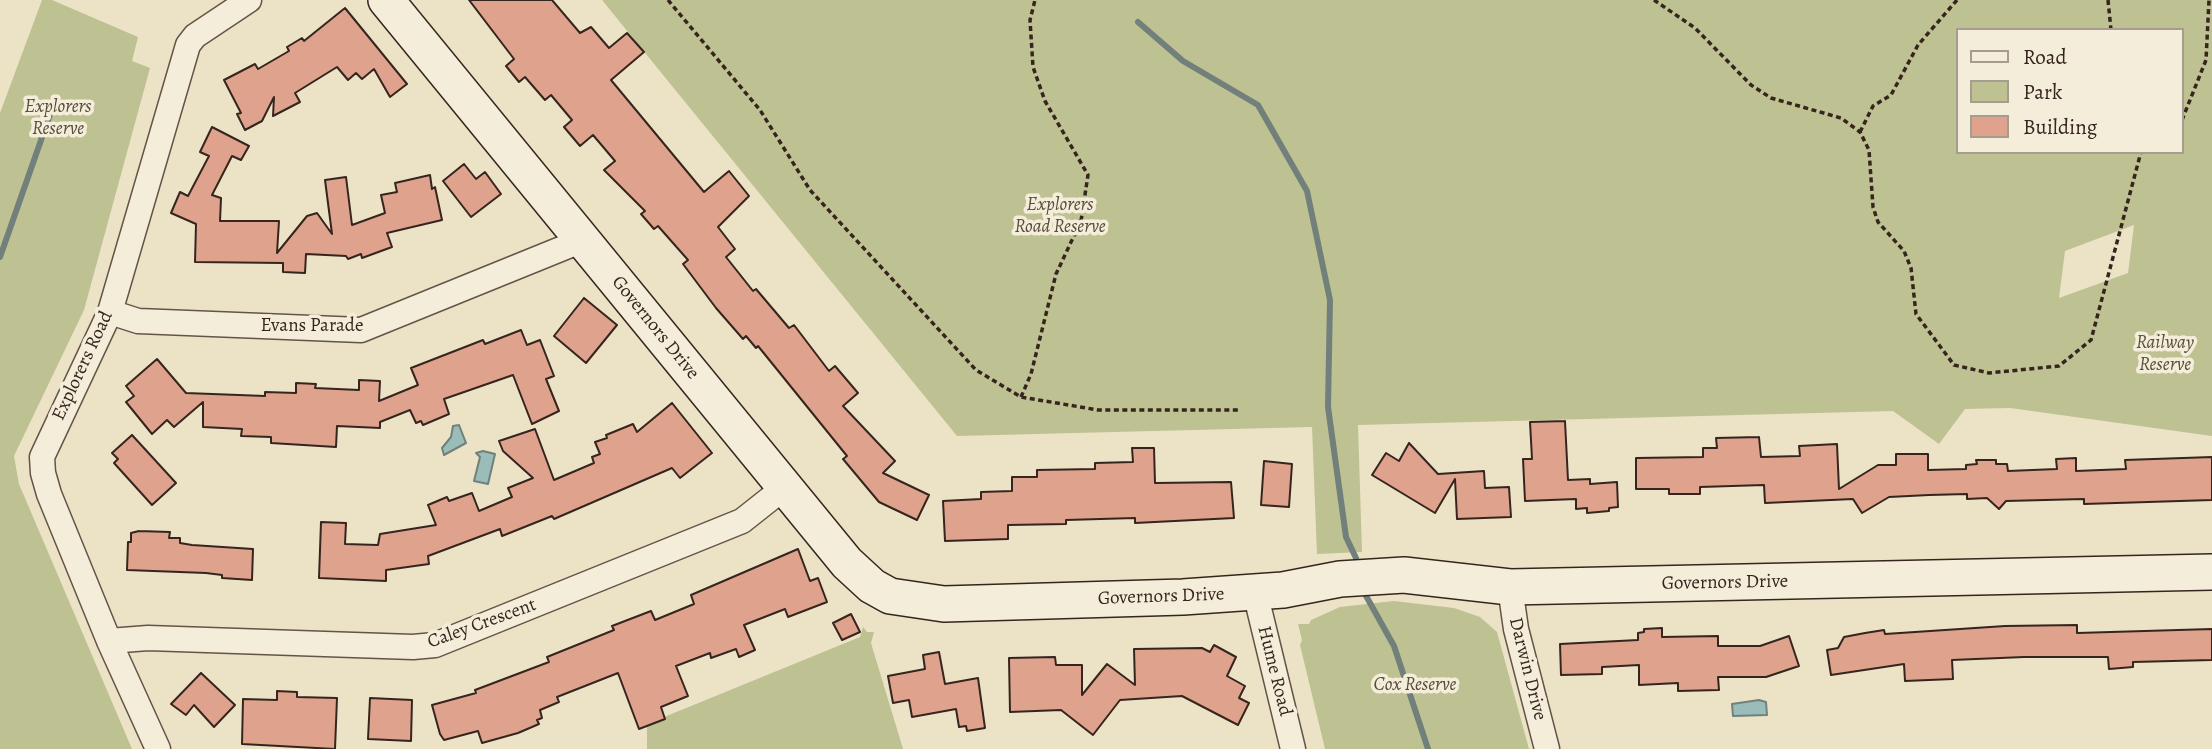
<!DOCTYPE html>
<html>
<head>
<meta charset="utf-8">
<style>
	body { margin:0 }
	#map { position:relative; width:2212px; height:749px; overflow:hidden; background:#ece3c6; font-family:Alegreya,serif }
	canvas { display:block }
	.legend { position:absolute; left:1956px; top:28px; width:228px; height:126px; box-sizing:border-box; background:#f3edda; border:2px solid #a79d8f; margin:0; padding:9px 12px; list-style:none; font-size:21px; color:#36251e }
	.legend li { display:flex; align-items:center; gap:14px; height:35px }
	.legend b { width:35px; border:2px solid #a79d8f }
</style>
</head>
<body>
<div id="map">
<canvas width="2212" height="749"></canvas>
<ul class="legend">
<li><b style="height:9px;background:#f3edda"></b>Road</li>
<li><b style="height:19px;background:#bec191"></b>Park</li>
<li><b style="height:19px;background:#dea28d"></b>Building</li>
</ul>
</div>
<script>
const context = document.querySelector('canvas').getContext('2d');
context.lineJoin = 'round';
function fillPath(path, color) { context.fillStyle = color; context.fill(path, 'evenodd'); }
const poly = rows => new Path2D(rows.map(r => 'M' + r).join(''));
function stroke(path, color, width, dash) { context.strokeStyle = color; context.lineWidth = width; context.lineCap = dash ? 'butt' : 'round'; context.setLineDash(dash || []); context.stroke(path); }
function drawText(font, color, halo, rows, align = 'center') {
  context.font = font + ' Alegreya,serif'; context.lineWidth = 7; context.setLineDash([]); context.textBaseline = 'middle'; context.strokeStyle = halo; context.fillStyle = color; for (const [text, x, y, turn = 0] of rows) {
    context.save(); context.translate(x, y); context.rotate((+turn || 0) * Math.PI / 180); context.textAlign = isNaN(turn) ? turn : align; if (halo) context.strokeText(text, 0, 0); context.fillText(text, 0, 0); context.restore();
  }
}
fillPath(poly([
	[42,0,52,0,138,37,132,61,150,68,84,310,14,456,19,484,132,749,0,749,0,113],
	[602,0,2212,0,2212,436,2010,408,1965,409,1939,444,1893,411,1358,425,1362,552,1317,554,1312,427,957,436],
	[1958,30,2182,30,2182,152,1958,152],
	[2134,225,2128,273,2059,298,2065,251],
	[1394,601,1454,608,1480,617,1497,632,1529,749,1325,749,1300,645,1302,640,1298,624,1309,624,1311,620,1340,607],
	[863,627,867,632,874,632,871,643,903,749,647,749,647,724,860,637]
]), '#bec191');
const water = poly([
	[459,425,466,443,444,455,442,448,451,437,453,426,459,425],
	[483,451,495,454,488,484,474,481,480,457,476,453,483,451],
	[1759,700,1766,702,1767,715,1733,716,1732,704,1759,700]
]);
fillPath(water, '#9abdba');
stroke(water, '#72807c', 2);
stroke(poly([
	[1138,22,1183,61,1258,105,1307,191,1330,300,1328,407,1346,537,1356,558],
	[0,257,53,106],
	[1365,594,1394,646,1428,749]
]), '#72807c', 6);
const building = poly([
	[469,0,552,0,580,33,591,27,609,48,627,33,644,52,611,80,704,192,729,171,749,196,718,227,735,249,726,257,753,291,756,289,789,328,794,325,829,371,835,366,858,393,843,406,895,461,883,473,929,495,917,520,879,502,843,459,847,456,758,346,756,348,746,336,743,339,716,308,683,264,688,260,658,226,654,229,641,214,645,211,604,170,615,161,593,135,580,146,564,127,572,120,551,95,545,100,525,77,519,82,506,66,514,59,469,0],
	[345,8,407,84,390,97,374,69,362,79,356,73,348,80,337,67,295,93,300,102,273,116,274,97,262,121,245,130,237,114,241,113,224,80,255,64,258,69,289,51,287,47,302,38,304,41,345,8],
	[212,127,249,146,241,160,232,156,212,195,221,198,220,221,279,221,277,253,307,216,317,213,332,234,325,180,346,177,352,225,385,213,381,195,397,192,395,183,430,175,432,189,435,187,442,220,387,233,392,247,362,258,361,254,348,259,346,256,306,254,305,273,283,272,283,263,195,262,196,224,171,213,180,192,188,196,209,156,200,152,212,127],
	[464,164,476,179,485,172,501,194,471,217,443,181,464,164],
	[584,298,617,325,586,363,554,336,584,298],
	[521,330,527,345,540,340,554,376,546,379,559,411,532,424,513,375,444,399,449,414,423,425,421,421,416,423,410,410,380,422,380,428,337,426,336,447,271,443,271,437,241,436,242,429,203,427,203,402,174,427,167,420,152,434,126,402,134,396,126,386,157,359,186,393,265,396,265,392,296,393,296,383,316,384,315,388,359,390,359,380,380,381,379,401,418,385,411,368,483,340,485,344,521,330],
	[672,403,712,453,680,478,672,468,554,519,552,516,502,536,500,529,428,556,429,564,386,570,386,581,319,578,321,522,346,523,345,544,378,545,380,534,436,525,428,505,447,497,449,501,472,493,479,511,512,497,508,488,533,478,503,451,499,441,535,429,554,480,594,463,592,457,600,454,595,442,607,438,606,435,633,424,637,432,672,403],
	[1565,421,1568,480,1590,479,1590,484,1617,482,1618,507,1609,508,1609,511,1587,513,1587,508,1576,509,1576,499,1525,501,1523,459,1532,459,1530,422,1565,421],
	[132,435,176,483,152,505,114,463,118,459,112,453,132,435],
	[1759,437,1761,457,1800,456,1799,446,1837,444,1839,489,1878,465,1896,465,1896,454,1928,454,1928,470,1966,469,1966,465,1977,464,1976,460,1996,460,1996,464,2007,464,2008,471,2057,469,2056,459,2076,458,2076,471,2126,469,2125,460,2212,457,2212,500,2084,504,2084,499,2006,501,1999,509,1987,498,1967,499,1967,494,1929,495,1889,497,1862,513,1853,499,1765,503,1764,485,1700,487,1700,494,1669,494,1669,489,1636,489,1636,458,1703,457,1703,448,1717,448,1716,438,1759,437],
	[1409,443,1438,474,1484,471,1485,488,1509,487,1511,517,1457,519,1455,479,1435,513,1372,475,1386,453,1399,461,1409,443],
	[1132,448,1154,448,1155,483,1231,482,1234,518,1135,523,1135,518,1066,520,1066,524,1008,525,1008,539,945,541,943,501,981,499,981,492,1012,491,1012,477,1037,477,1037,470,1095,469,1095,463,1133,462,1132,448],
	[1264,461,1292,464,1289,507,1261,505,1264,461],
	[139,531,170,532,169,538,180,538,180,543,192,545,253,549,252,580,222,578,222,575,206,573,127,570,128,542,131,542,131,533,139,531],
	[798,549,810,581,818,578,827,602,788,617,785,609,744,625,755,650,739,657,736,649,711,658,710,653,676,666,688,696,661,707,665,719,639,729,618,673,557,697,559,702,540,710,542,718,537,720,539,724,518,733,482,743,478,731,444,740,440,734,432,705,476,693,475,690,549,662,547,657,614,630,612,626,651,611,655,620,694,604,691,595,798,549],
	[851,614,860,632,842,640,833,623,851,614],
	[2077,625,2077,633,2212,629,2212,660,2133,662,2133,667,2109,669,2108,657,2024,657,1952,660,1953,679,1905,681,1904,664,1831,675,1827,650,1838,648,1844,637,1865,633,1884,630,1885,634,2005,626,2077,625],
	[1662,628,1662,637,1718,636,1718,646,1760,646,1789,636,1799,666,1766,677,1718,677,1719,690,1678,691,1678,683,1639,685,1639,665,1602,667,1602,674,1561,675,1560,644,1638,640,1638,633,1644,632,1644,629,1662,628],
	[1214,645,1236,657,1227,676,1245,686,1239,698,1249,703,1238,725,1182,696,1120,700,1093,735,1061,710,1010,712,1009,658,1055,657,1056,665,1082,665,1082,695,1107,664,1135,685,1134,649,1202,648,1210,652,1214,645],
	[939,652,945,684,978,678,985,728,967,731,966,726,959,727,956,709,912,717,909,700,893,703,888,676,925,669,923,655,939,652],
	[201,673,235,705,214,727,194,705,186,715,171,704,201,673],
	[277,691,297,692,297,697,337,698,335,749,242,744,243,699,277,700,277,691],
	[370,698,412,700,411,741,368,739,370,698]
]);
fillPath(building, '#dea28d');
stroke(building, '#36251e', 2);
const minor = poly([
	[110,312,138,321,361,330,583,240],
	[1510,587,1516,629,1547,749],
	[1255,592,1293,749],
	[109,641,148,638,413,647,435,645,742,521,785,487],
	[158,749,109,641,49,494,43,473,42,457,110,312,188,45,195,36,249,0]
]);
const secondary = poly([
	[386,0,847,563,872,586,890,596,944,604,1183,597,1283,590,1340,579,1404,575,1510,587,2212,572]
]);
stroke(minor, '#645448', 27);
stroke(secondary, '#36251e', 38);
stroke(poly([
	[668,0,760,110,810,190,976,370,1021,397,1098,410,1239,410],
	[1654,0,1695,28,1751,85,1771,98,1841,118,1860,132,1869,150,1873,207,1878,222,1904,251,1911,268,1916,314,1954,365,1989,373,2059,366,2091,340,2141,152],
	[2108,0,2111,30],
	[2182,120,2206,60,2209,0],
	[1860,132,1873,106,1891,95,1918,45,1957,0],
	[1021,397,1031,374,1056,274,1081,221,1088,175,1045,101,1033,67,1030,20,1035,0]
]), '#36251e', 3.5, [5, 3.5]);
stroke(minor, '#f3edda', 24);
stroke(secondary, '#f3edda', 35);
drawText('italic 19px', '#584c3b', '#f3edda', [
	["Explorers",58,107],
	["Reserve",58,129],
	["Explorers",1060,205],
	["Road Reserve",1060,227],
	["Railway",2165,343],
	["Reserve",2165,365],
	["Cox Reserve",1415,685]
]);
drawText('19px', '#36251e', '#f3edda', [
	["Evans Parade",312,326],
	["Governors Drive",655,328,51],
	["Explorers Road",83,366,-65],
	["Governors Drive",1725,583,-1],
	["Governors Drive",1161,597,-2],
	["Caley Crescent",482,624,-20],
	["Darwin Drive",1527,669,76],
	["Hume Road",1274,671,76]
]);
</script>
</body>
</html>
